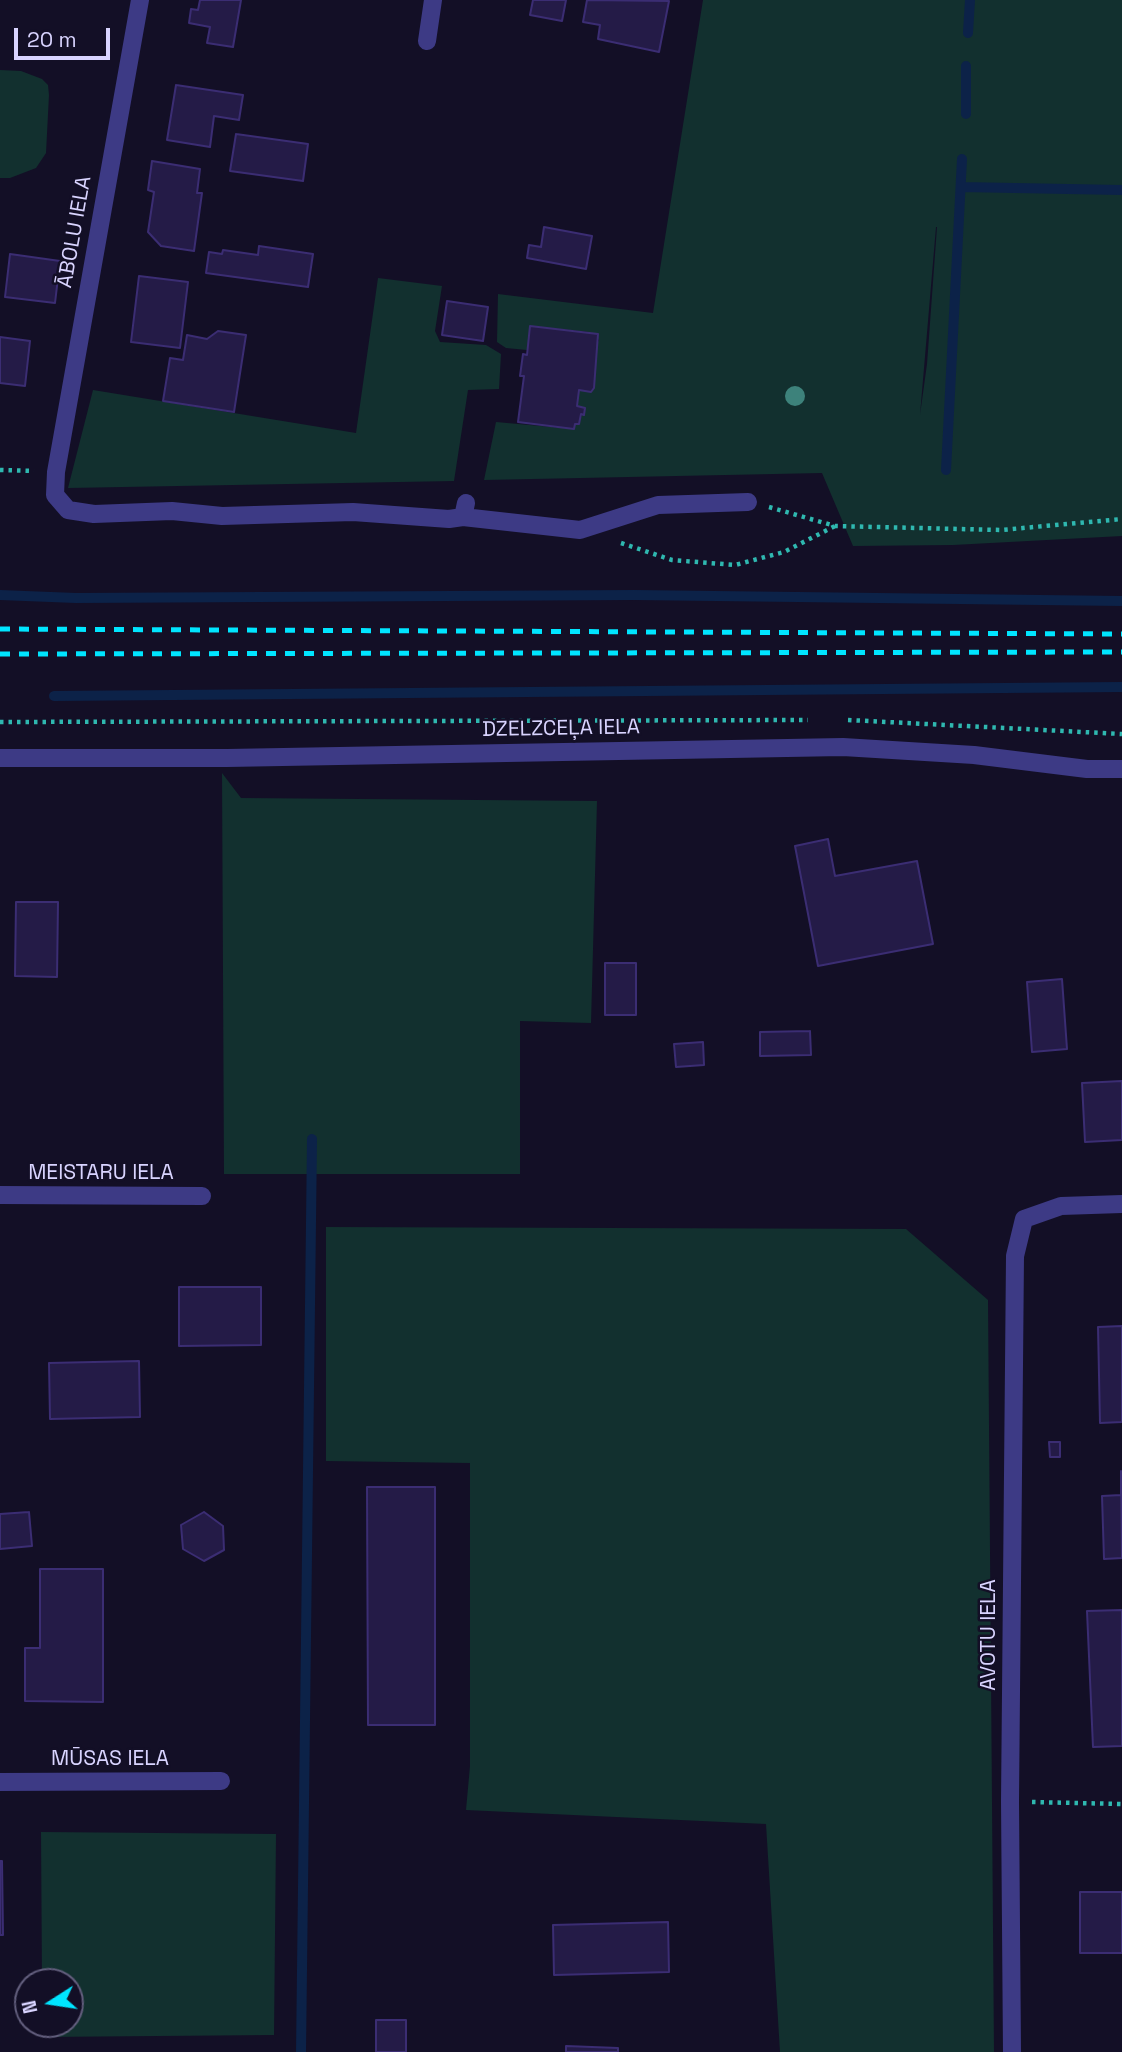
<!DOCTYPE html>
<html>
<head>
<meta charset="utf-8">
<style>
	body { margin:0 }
	#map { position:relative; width:1122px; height:2052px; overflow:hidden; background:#130f26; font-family:"Space Grotesk",sans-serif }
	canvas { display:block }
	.north { position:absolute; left:14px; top:1968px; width:70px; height:70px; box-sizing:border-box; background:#130f26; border:2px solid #625e7d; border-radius:50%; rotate:258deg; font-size:19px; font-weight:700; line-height:28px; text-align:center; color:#d9d4ff }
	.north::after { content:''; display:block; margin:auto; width:24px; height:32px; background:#00e5ff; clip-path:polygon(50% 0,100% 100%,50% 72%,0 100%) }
	.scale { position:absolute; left:14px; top:28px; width:96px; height:32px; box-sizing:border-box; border:4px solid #d9d4ff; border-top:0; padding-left:9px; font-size:21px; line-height:24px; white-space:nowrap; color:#d9d4ff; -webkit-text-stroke:5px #130f26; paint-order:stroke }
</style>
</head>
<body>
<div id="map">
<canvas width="1122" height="2052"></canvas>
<div class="north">N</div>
<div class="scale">20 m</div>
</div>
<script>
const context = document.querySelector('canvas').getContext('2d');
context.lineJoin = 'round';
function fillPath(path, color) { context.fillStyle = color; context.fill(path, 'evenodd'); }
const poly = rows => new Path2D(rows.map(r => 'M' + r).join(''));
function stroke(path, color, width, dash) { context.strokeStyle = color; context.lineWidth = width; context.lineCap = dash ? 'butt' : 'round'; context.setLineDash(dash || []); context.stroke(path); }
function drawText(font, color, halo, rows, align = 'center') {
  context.font = font + ' "Space Grotesk",sans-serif'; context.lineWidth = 5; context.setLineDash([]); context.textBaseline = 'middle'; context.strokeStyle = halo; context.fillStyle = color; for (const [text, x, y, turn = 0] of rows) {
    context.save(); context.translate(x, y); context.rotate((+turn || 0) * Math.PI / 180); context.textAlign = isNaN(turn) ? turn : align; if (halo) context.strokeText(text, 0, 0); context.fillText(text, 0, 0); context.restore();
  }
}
fillPath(poly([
	[703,0,1122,0,1122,536,953,545,853,546,822,473,484,480,496,422,574,429,575,424,579,424,584,408,577,406,579,390,591,392,594,387,596,345,599,340,589,332,531,326,527,350,506,348,497,342,498,294,653,313],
	[937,227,927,364,920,415,936,227],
	[0,70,21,71,42,79,48,85,49,95,46,153,36,168,10,178,0,178],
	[378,278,442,286,435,331,440,342,486,345,501,354,499,389,468,390,454,481,68,488,93,390,356,433],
	[222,773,241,798,597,801,591,1023,520,1021,520,1174,224,1174],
	[326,1227,906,1229,988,1300,994,2052,780,2052,766,1824,466,1810,470,1766,470,1463,326,1461],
	[41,1832,276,1834,274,2035,42,2037,42,2024,70,2024,70,1982,42,1982]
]), '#12302f');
stroke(poly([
	[968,33,970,0],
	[966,66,966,114],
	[961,187,1122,190],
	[946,470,962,159],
	[0,595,76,598,634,595,1122,601],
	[54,696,1122,687],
	[301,2052,312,1139]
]), '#0c2248', 10);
const building = poly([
	[200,0,241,0,233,47,207,43,210,27,189,23,191,9,198,10,200,0],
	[533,0,566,0,562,21,530,15,533,0],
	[587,0,669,1,659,52,598,39,600,25,583,22,587,0],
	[176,85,243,95,239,120,214,116,210,147,167,140,176,85],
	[236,134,308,144,303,181,230,171,236,134],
	[152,161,200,169,197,193,202,193,194,251,161,246,148,232,154,192,148,190,152,161],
	[544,227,592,236,586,269,527,258,529,245,541,247,544,227],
	[259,246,313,254,308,287,206,273,209,252,222,254,223,250,258,255,259,246],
	[10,254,60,261,55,303,5,297,10,254],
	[139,276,188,282,180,348,131,342,139,276],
	[447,301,488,307,483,341,442,335,447,301],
	[530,326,598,334,594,388,591,392,579,390,577,406,585,408,584,415,581,414,579,424,575,424,574,429,518,422,524,376,520,376,523,354,527,355,530,326],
	[218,331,246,335,234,412,163,401,170,358,183,360,187,335,207,339,218,331],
	[0,337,30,341,25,386,0,383,0,337],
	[828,839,835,876,917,861,933,944,818,966,795,846,828,839],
	[16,902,58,902,57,977,15,976,16,902],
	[605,963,636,963,636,1015,605,1015,605,963],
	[1062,979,1067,1049,1032,1052,1027,982,1062,979],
	[810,1031,811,1055,760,1056,760,1032,810,1031],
	[703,1042,704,1065,676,1067,674,1044,703,1042],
	[1122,1081,1122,1140,1085,1142,1082,1083,1122,1081],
	[179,1287,261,1287,261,1345,179,1346,179,1287],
	[1122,1326,1122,1422,1100,1423,1098,1327,1122,1326],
	[139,1361,140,1417,50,1419,49,1363,139,1361],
	[1049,1442,1060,1442,1060,1457,1050,1457,1049,1442],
	[1121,1471,1122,1558,1104,1559,1102,1496,1121,1495,1121,1471],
	[367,1487,435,1487,435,1725,368,1725,367,1487],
	[29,1512,32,1546,0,1549,0,1514,29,1512],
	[204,1512,223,1526,224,1550,204,1561,183,1549,181,1525,204,1512],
	[40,1569,103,1569,103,1702,25,1701,25,1648,40,1648,40,1569],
	[1122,1610,1122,1746,1093,1747,1087,1611,1122,1610],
	[0,1861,2,1861,3,1935,0,1935,0,1861],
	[1080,1892,1122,1892,1122,1953,1080,1953,1080,1892],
	[668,1922,669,1972,554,1975,553,1925,668,1922],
	[376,2020,406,2020,406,2052,376,2052,376,2020],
	[566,2046,618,2048,618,2052,566,2052,566,2046]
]);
fillPath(building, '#241b47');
stroke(building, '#3b2d73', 2);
stroke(poly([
	[0,470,34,471],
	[769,507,835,526,1001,530,1122,519],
	[621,543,672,560,735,565,784,552,835,526],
	[848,720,1122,734],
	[0,722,808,720],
	[1032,1802,1122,1804]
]), '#2fb8b0', 4.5, [3.5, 5]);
stroke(poly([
	[140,0,56,472,55,495,68,510,94,514,172,511,222,516,353,512,449,519,463,517,466,503],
	[427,41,433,0],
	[463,517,580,530,658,505,748,502],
	[0,758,227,758,843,747,974,755,1087,769,1122,769],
	[0,1195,202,1196],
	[0,1782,221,1781],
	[1012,2052,1010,1801,1015,1256,1024,1219,1061,1206,1122,1204]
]), '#3d3a85', 18);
stroke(poly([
	[0,629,1122,634],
	[0,654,1122,652]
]), '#00e5ff', 5, [10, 9]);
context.fillStyle = '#3d827b';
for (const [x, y] of [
	[795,396]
]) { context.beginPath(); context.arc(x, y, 10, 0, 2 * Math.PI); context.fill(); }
drawText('21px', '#d9d4ff', '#130f26', [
	["ĀBOLU IELA",75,232,-80],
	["DZELZCEĻA IELA",561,729,-1],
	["MEISTARU IELA",101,1173],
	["AVOTU IELA",989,1635,-90],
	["MŪSAS IELA",110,1759]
]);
</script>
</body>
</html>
